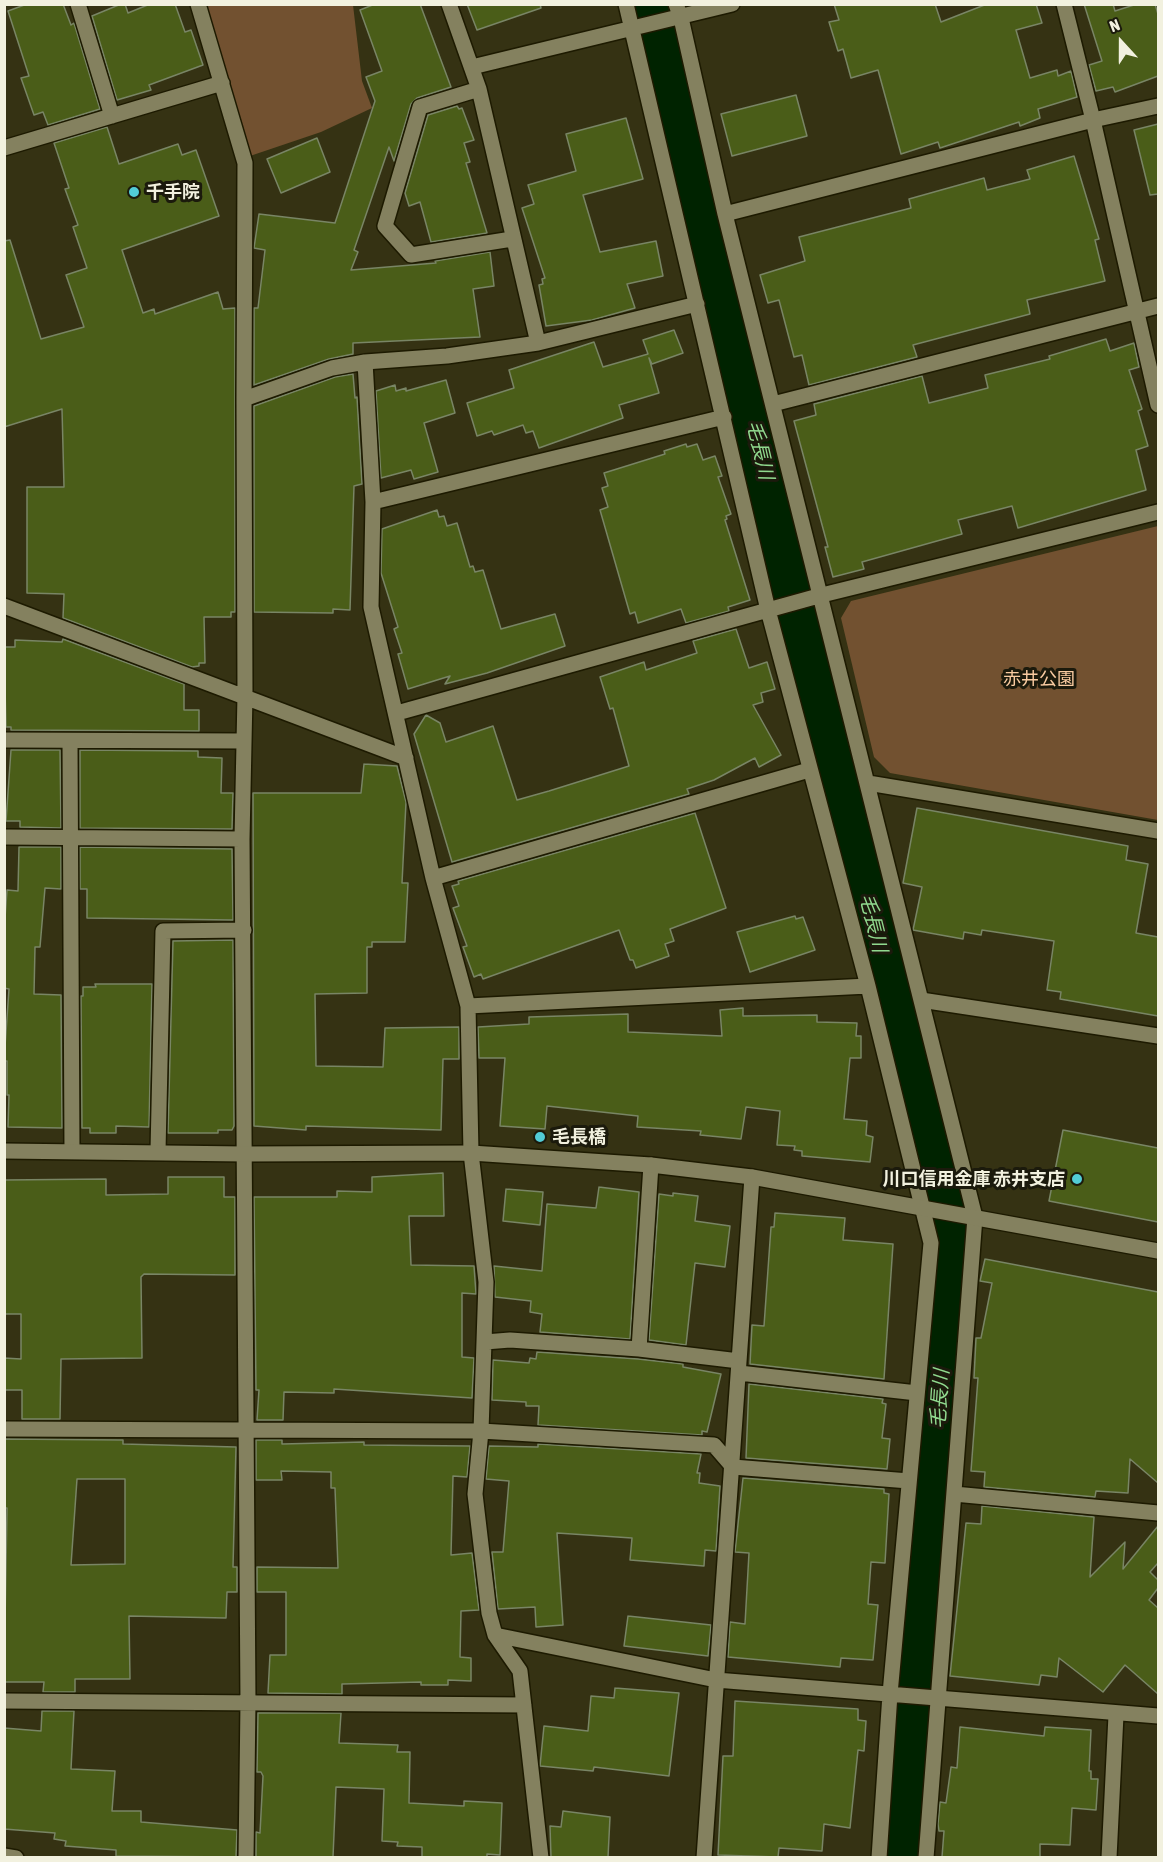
<!DOCTYPE html>
<html>
<head>
<meta charset="utf-8">
<style>
	body { margin:0 }
	#map { position:relative; width:1163px; height:1862px; overflow:hidden; background:#353213; font-family:"Asap Condensed",sans-serif }
	canvas { display:block }
	.frame { position:absolute; inset:0; border:6px solid #f2f1df; pointer-events:none }
	.north { position:absolute; left:1091px; top:12px; width:60px; height:60px; -webkit-text-stroke:4px #1b1a0c; paint-order:stroke; rotate:339deg; font-size:16px; font-weight:700; line-height:24px; text-align:center; color:#f2f1df }
	.north::after { content:''; display:block; margin:auto; width:21px; height:27px; background:#f2f1df; clip-path:polygon(50% 0,100% 100%,50% 72%,0 100%) }
</style>
</head>
<body>
<div id="map">
<canvas width="1163" height="1862"></canvas>
<div class="frame"></div>
<div class="north">N</div>
</div>
<script>
const context = document.querySelector('canvas').getContext('2d');
context.lineJoin = 'round';
function fillPath(path, color) { context.fillStyle = color; context.fill(path, 'evenodd'); }
const poly = rows => new Path2D(rows.map(r => 'M' + r).join(''));
function stroke(path, color, width, dash) { context.strokeStyle = color; context.lineWidth = width; context.lineCap = dash ? 'butt' : 'round'; context.setLineDash(dash || []); context.stroke(path); }
function drawText(font, color, halo, rows, align = 'center') {
  context.font = font + ' "Asap Condensed","Noto Sans JP",sans-serif'; context.lineWidth = 6; context.setLineDash([]); context.textBaseline = 'middle'; context.strokeStyle = halo; context.fillStyle = color; for (const [text, x, y, turn = 0] of rows) {
    context.save(); context.translate(x, y); context.rotate((+turn || 0) * Math.PI / 180); context.textAlign = isNaN(turn) ? turn : align; if (halo) context.strokeText(text, 0, 0); context.fillText(text, 0, 0); context.restore();
  }
}
fillPath(poly([
	[207,5,353,5,362,81,372,108,321,132,250,156],
	[1158,526,1158,820,890,773,874,757,841,618,851,601]
]), '#725130');
stroke(poly([
	[646,4,666,73,690,144,795,604,927,1136,951,1247,940,1439,906,1858]
]), '#002300', 51);
const building = poly([
	[27,4,63,4,71,25,74,23,100,109,48,125,43,112,34,115,21,78,29,76,8,11,27,4],
	[121,4,125,4,128,13,150,4,175,4,185,32,191,30,203,65,149,85,151,90,117,100,92,16,121,4],
	[375,4,420,4,451,87,417,98,411,104,394,161,389,147,354,250,358,252,351,270,436,263,435,261,490,252,494,286,473,289,480,337,353,343,353,354,329,359,254,385,254,308,258,308,265,250,254,248,259,214,335,223,375,101,366,77,382,71,360,10,375,4],
	[467,4,540,4,541,8,477,30,467,4],
	[834,4,935,4,941,22,987,4,1036,4,1042,23,1016,30,1030,78,1057,70,1058,76,1071,71,1077,97,1038,109,1040,118,1020,126,1019,122,940,148,938,142,901,154,878,70,851,78,843,49,838,51,829,22,839,20,834,4],
	[1084,4,1113,4,1115,11,1137,4,1155,4,1158,14,1158,76,1115,92,1113,87,1096,91,1089,65,1102,61,1084,4],
	[796,95,807,136,732,156,721,114,796,95],
	[457,106,459,109,462,108,474,140,464,143,470,162,466,163,487,233,431,242,420,202,409,206,405,193,428,115,457,106],
	[626,118,643,179,583,195,600,252,656,241,663,276,627,284,635,308,592,320,546,326,539,285,543,284,542,279,545,278,522,208,534,204,528,185,576,171,566,134,626,118],
	[1158,124,1158,194,1150,195,1134,130,1158,124],
	[107,127,119,164,178,144,182,155,196,150,219,216,122,250,143,313,154,309,155,314,218,292,223,309,235,308,235,612,231,612,231,617,204,617,205,663,199,663,199,666,192,667,63,618,64,594,27,593,27,487,64,487,62,409,4,427,4,241,10,240,41,339,84,327,66,275,87,268,73,227,78,225,65,189,69,188,54,143,107,127],
	[317,138,330,172,281,193,267,159,317,138],
	[1074,156,1099,239,1095,240,1105,281,1027,300,1030,314,913,345,917,357,809,385,802,355,794,357,779,300,768,303,760,275,805,261,799,237,911,208,909,199,984,178,987,190,1030,179,1027,170,1074,156],
	[674,330,683,353,652,364,649,358,659,393,619,405,623,418,539,448,533,431,526,433,523,425,494,435,492,431,477,436,467,403,514,388,509,370,594,342,603,367,648,354,643,340,674,330],
	[1106,339,1110,351,1134,343,1139,367,1129,370,1142,409,1138,411,1148,446,1136,450,1146,490,1018,528,1012,506,958,520,962,534,862,562,864,569,833,577,825,547,828,547,794,421,816,415,814,404,922,376,929,403,988,388,985,375,1050,359,1049,356,1106,339],
	[353,374,355,398,357,397,362,484,354,486,350,610,333,609,333,613,254,612,254,406,335,377,353,374],
	[446,380,455,413,424,423,438,472,414,479,411,470,381,478,376,391,395,385,396,391,406,388,406,391,446,380],
	[686,444,687,447,697,444,703,460,715,456,722,476,718,477,731,514,726,516,727,519,725,520,750,600,728,607,729,611,686,623,681,609,638,623,635,612,630,614,600,510,608,507,602,488,608,486,604,473,665,454,664,451,686,444],
	[437,510,439,517,444,516,447,526,457,523,470,567,473,566,475,572,483,570,501,629,555,614,565,646,487,673,445,684,450,676,408,689,398,654,402,653,394,629,398,627,381,573,382,529,437,510],
	[736,629,749,668,767,662,775,689,761,693,763,702,753,705,781,755,759,767,755,758,714,780,687,789,689,794,452,862,414,734,426,715,440,723,446,742,493,726,517,800,549,791,629,766,613,708,610,709,600,677,644,662,646,670,697,653,693,641,736,629],
	[63,639,184,684,184,710,199,710,199,731,11,730,11,727,6,727,4,647,15,647,15,640,62,642,63,639],
	[11,750,60,750,61,828,20,827,20,821,6,821,11,750],
	[80,750,198,751,198,757,222,758,221,793,233,793,232,829,80,828,80,750],
	[364,764,397,766,406,802,402,883,408,883,405,942,372,942,372,947,367,947,367,993,315,994,316,1066,383,1067,385,1028,459,1027,459,1059,443,1059,441,1130,306,1126,306,1130,254,1126,253,793,361,793,364,764],
	[917,808,1128,846,1126,860,1148,864,1136,933,1158,937,1158,1016,1060,999,1061,992,1047,990,1054,941,982,930,981,935,964,932,963,939,913,930,922,887,903,883,917,808],
	[695,813,726,908,670,929,674,941,665,944,669,956,636,968,633,960,630,960,619,930,483,979,481,974,474,977,463,947,467,946,453,908,459,906,452,886,459,884,458,881,695,813],
	[19,847,61,847,61,889,45,888,40,947,35,947,34,994,61,995,62,1128,8,1127,9,1095,7,1095,7,1061,4,1061,9,989,4,988,5,918,7,890,18,891,19,847],
	[80,847,232,849,233,920,87,918,87,889,80,889,80,847],
	[795,916,796,919,803,917,815,950,750,972,737,932,795,916],
	[233,940,234,1126,232,1130,218,1130,218,1133,168,1133,173,941,233,940],
	[95,984,152,984,149,1127,116,1126,116,1133,90,1133,90,1128,82,1128,81,996,83,996,83,987,96,987,95,984],
	[743,1008,743,1016,817,1015,817,1022,857,1023,856,1036,861,1036,861,1058,850,1058,844,1119,867,1121,866,1135,873,1137,870,1162,802,1156,802,1151,794,1150,795,1146,777,1145,780,1111,746,1107,741,1139,700,1135,701,1131,637,1127,638,1116,547,1106,545,1129,500,1126,505,1058,479,1058,478,1027,529,1024,529,1017,628,1014,628,1032,722,1036,720,1010,743,1008],
	[1063,1130,1158,1148,1158,1222,1049,1201,1063,1130],
	[443,1173,444,1216,409,1216,411,1265,474,1266,476,1294,462,1293,462,1357,474,1358,472,1398,334,1389,334,1393,284,1392,283,1420,257,1420,259,1390,256,1390,254,1197,337,1197,337,1191,372,1192,372,1177,443,1173],
	[168,1177,224,1177,224,1197,235,1197,235,1275,144,1274,141,1277,142,1358,61,1359,60,1419,22,1419,22,1390,4,1390,4,1358,21,1359,21,1314,4,1314,4,1180,106,1179,106,1195,168,1194,168,1177],
	[599,1187,639,1192,630,1339,540,1332,542,1314,530,1312,531,1301,495,1297,494,1266,542,1271,547,1204,596,1208,599,1187],
	[506,1189,543,1192,540,1225,503,1221,506,1189],
	[673,1193,698,1196,695,1221,730,1226,725,1267,695,1263,686,1345,649,1340,659,1194,673,1196,673,1193],
	[775,1213,845,1218,843,1240,893,1244,884,1379,750,1364,752,1325,764,1326,771,1227,774,1227,775,1213],
	[985,1259,1158,1292,1158,1483,1130,1459,1128,1493,1096,1491,1095,1497,984,1487,985,1472,971,1471,978,1378,974,1378,976,1338,981,1338,992,1283,980,1281,985,1259],
	[537,1352,638,1359,683,1364,683,1367,721,1374,707,1432,702,1431,702,1435,538,1425,539,1406,526,1406,526,1402,492,1400,493,1360,529,1363,530,1358,536,1359,537,1352],
	[749,1384,883,1399,882,1403,886,1404,882,1438,890,1439,887,1469,746,1458,749,1384],
	[4,1439,123,1440,123,1444,236,1447,233,1567,237,1567,237,1592,227,1592,226,1618,129,1616,130,1679,75,1679,75,1692,43,1692,44,1682,4,1682,7,1508,4,1508,4,1439],
	[77,1479,125,1479,125,1564,71,1565,77,1479],
	[256,1440,282,1440,282,1444,364,1442,364,1445,470,1446,467,1477,453,1476,451,1555,472,1553,479,1610,461,1611,460,1657,471,1658,471,1681,448,1680,448,1685,421,1685,421,1682,342,1684,342,1694,268,1693,270,1655,286,1655,286,1592,257,1592,257,1567,338,1568,335,1488,331,1488,331,1472,281,1471,282,1480,256,1480,256,1440],
	[538,1444,701,1454,697,1473,700,1473,699,1483,720,1486,716,1551,705,1550,704,1566,630,1560,632,1538,557,1533,563,1625,536,1627,535,1607,498,1609,492,1552,503,1552,509,1481,486,1479,489,1446,538,1447,538,1444],
	[743,1478,884,1489,884,1493,889,1494,885,1563,871,1562,868,1604,878,1605,873,1660,841,1658,840,1667,728,1657,730,1622,745,1624,749,1553,735,1552,743,1478],
	[982,1506,1094,1517,1090,1577,1125,1542,1123,1569,1158,1526,1158,1563,1150,1572,1158,1580,1158,1588,1149,1600,1158,1608,1158,1694,1125,1665,1103,1692,1059,1658,1057,1677,1041,1675,1039,1685,950,1676,966,1523,981,1524,982,1506],
	[628,1616,711,1625,708,1656,624,1646,628,1616],
	[615,1688,679,1693,669,1776,594,1767,593,1771,540,1766,544,1726,588,1731,591,1696,614,1698,615,1688],
	[735,1701,858,1709,858,1720,866,1721,864,1751,858,1750,850,1828,824,1824,822,1851,779,1848,778,1857,718,1855,723,1756,733,1756,735,1701],
	[42,1711,74,1711,71,1769,115,1771,112,1811,141,1811,141,1822,237,1830,236,1857,116,1856,116,1850,65,1846,66,1841,54,1839,55,1833,4,1829,4,1728,41,1731,42,1711],
	[258,1713,341,1713,339,1743,398,1745,397,1752,410,1752,409,1803,464,1806,464,1801,502,1803,500,1855,487,1854,487,1857,422,1857,422,1847,397,1846,398,1842,382,1841,384,1789,336,1787,333,1857,256,1857,256,1832,260,1833,263,1776,261,1772,257,1772,258,1713],
	[960,1727,1044,1736,1045,1727,1091,1730,1089,1771,1091,1771,1091,1779,1098,1779,1096,1810,1072,1808,1070,1845,1040,1844,1040,1857,942,1857,944,1831,939,1831,938,1824,940,1802,946,1803,951,1767,957,1768,960,1727],
	[563,1811,610,1817,608,1857,551,1857,550,1826,561,1827,563,1811]
]);
fillPath(building, '#4a5d18');
stroke(building, '#798565', 1.5);
const minor = poly([
	[78,4,112,116],
	[198,4,245,163,244,399],
	[449,4,479,89,538,343],
	[626,4,768,610,868,986,931,1243,890,1694,879,1858],
	[676,4,681,18,725,214,975,1217,926,1858],
	[1064,4,1093,120,1158,405],
	[472,67,732,4],
	[479,89,420,107,385,226,411,255,512,239],
	[4,148,222,83],
	[725,214,1093,120,1158,106],
	[365,362,373,502,371,607,433,878,468,1006,471,1153,486,1282,481,1431,475,1494,489,1613,495,1635,520,1671,541,1858],
	[773,404,1158,306],
	[373,502,724,417],
	[4,606,406,758],
	[397,713,822,595,1158,512],
	[4,740,244,741],
	[70,741,72,1151],
	[868,783,1158,831],
	[4,837,242,839],
	[433,878,809,770],
	[921,1000,1158,1036],
	[468,1006,868,986],
	[158,1151,163,931,244,930],
	[485,1342,510,1340,639,1349,739,1361],
	[639,1349,651,1165],
	[739,1373,917,1393],
	[4,1429,481,1431,714,1445,733,1467,909,1481],
	[954,1494,1158,1513],
	[495,1635,716,1680,1158,1716],
	[4,1701,524,1705],
	[4,1856,16,1858],
	[246,1858,248,1702,242,839,245,695,244,399,332,368,365,362,447,356,538,343,697,304],
	[704,1858,752,1177],
	[1109,1858,1116,1715]
]);
const tertiary = poly([
	[4,1151,245,1154,471,1153,651,1165,752,1177,1158,1251]
]);
stroke(minor, '#1d1a00', 18);
stroke(tertiary, '#1d1a00', 18);
stroke(minor, '#84815f', 15);
stroke(tertiary, '#84815f', 15);
for (const [x, y, r, color] of [
	[134,192,6,"#52ccd6"],
	[540,1137,6,"#52ccd6"],
	[1077,1179,6,"#52ccd6"]
]) { const dot = new Path2D(); dot.arc(x, y, r, 0, 2 * Math.PI); context.fillStyle = color; context.fill(dot); stroke(dot, '#1b1a0c', 2); }
drawText('bold 18px', '#f2f1df', '#1b1a0c', [
	["千手院",146,192],
	["毛長橋",552,1137],
	["川口信用金庫 赤井支店",1065,1179,"right"]
], 'left');
drawText('18px', '#f9cba1', '#1b1a0c', [
	["赤井公園",1039,679]
]);
drawText('italic 20px', '#90d98e', '#1b1a0c', [
	["毛長川",760,450,77],
	["毛長川",873,923,76],
	["毛長川",940,1399,-86]
]);
</script>
</body>
</html>
